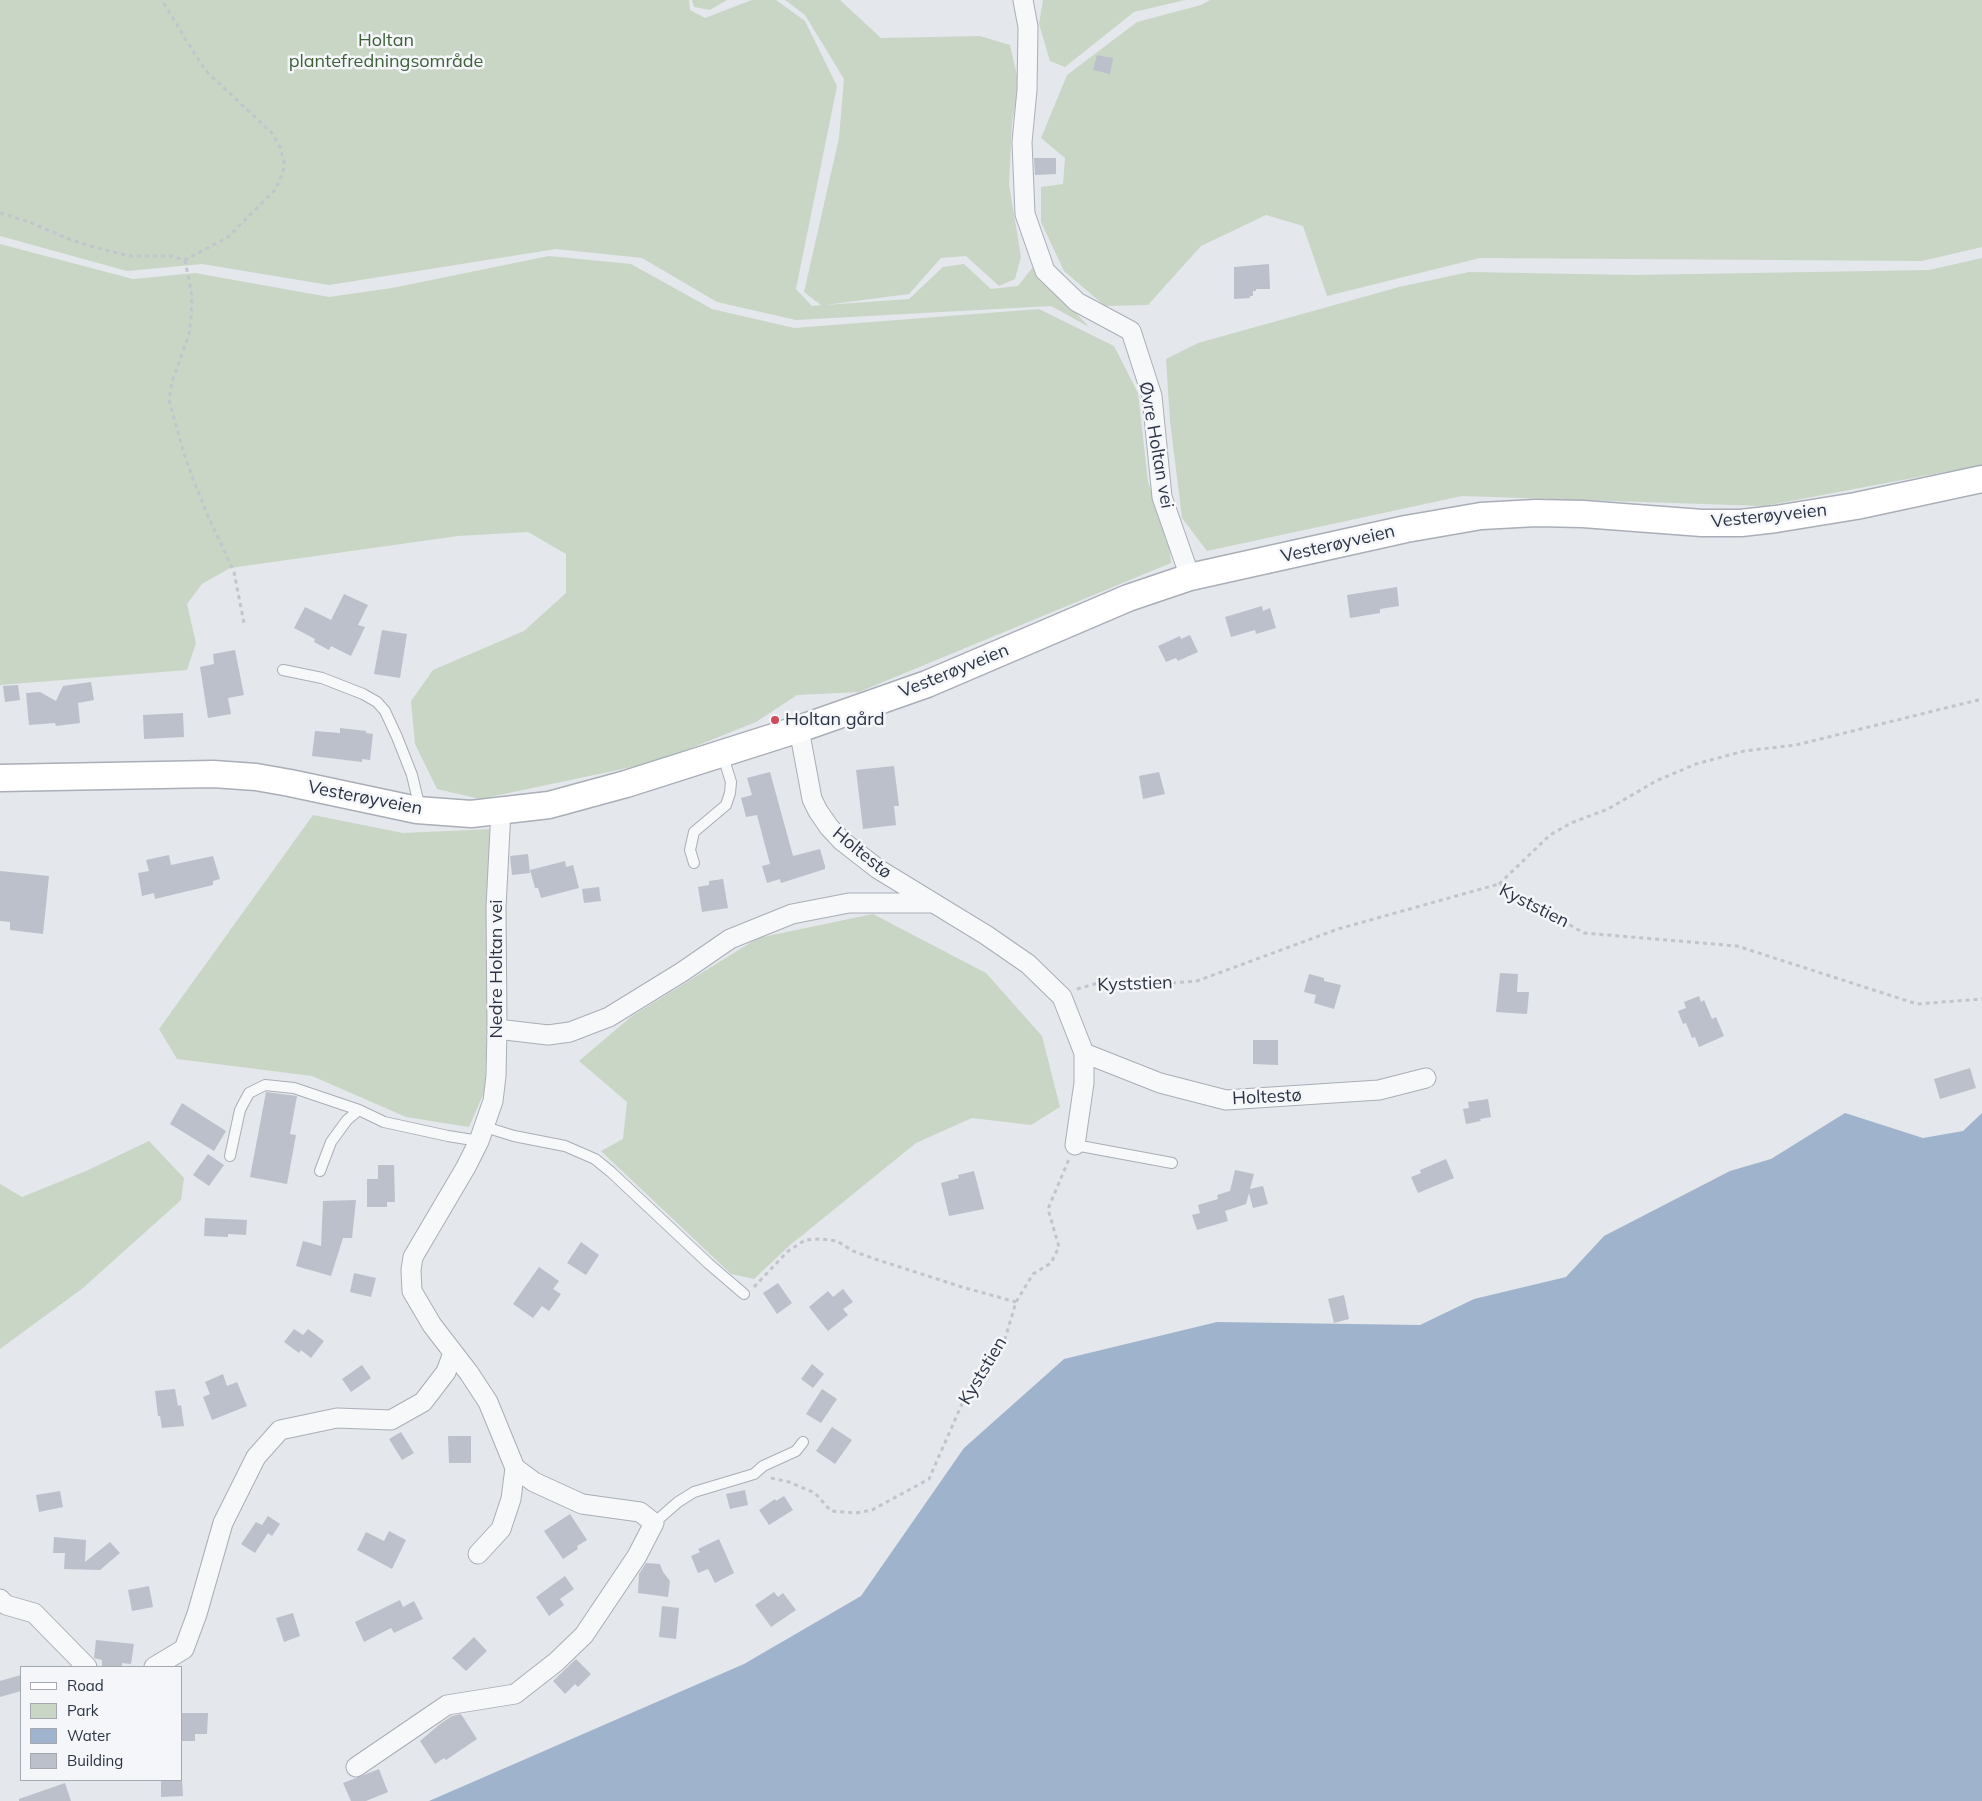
<!DOCTYPE html>
<html>
<head>
<meta charset="utf-8">
<style>
	body { margin:0 }
	#map { position:relative; width:1982px; height:1801px; overflow:hidden; background:#e4e7ec; font-family:Mulish,sans-serif }
	canvas { display:block }
	.legend { position:absolute; left:20px; top:1666px; width:162px; height:115px; box-sizing:border-box; background:#f4f6f9; border:1px solid #a4a8b1; margin:0; padding:6px 9px; list-style:none; font-size:15px; color:#2b3445 }
	.legend li { display:flex; align-items:center; gap:10px; height:25px }
	.legend b { width:25px; border:1px solid #a4a8b1 }
</style>
</head>
<body>
<div id="map">
<canvas width="1982" height="1801"></canvas>
<ul class="legend">
<li><b style="height:6px;background:#fff"></b>Road</li>
<li><b style="height:14px;background:#c9d6c5"></b>Park</li>
<li><b style="height:14px;background:#9fb4cc"></b>Water</li>
<li><b style="height:14px;background:#bbc0ca"></b>Building</li>
</ul>
</div>
<script>
const context = document.querySelector('canvas').getContext('2d');
context.lineJoin = 'round';
function fillPath(path, color) { context.fillStyle = color; context.fill(path, 'evenodd'); }
const poly = rows => new Path2D(rows.map(r => 'M' + r).join(''));
function stroke(path, color, width, dash) { context.strokeStyle = color; context.lineWidth = width; context.lineCap = dash ? 'butt' : 'round'; context.setLineDash(dash || []); context.stroke(path); }
function drawText(font, color, halo, rows, align = 'center') {
  context.font = font + ' Mulish,sans-serif'; context.lineWidth = 5; context.setLineDash([]); context.textBaseline = 'middle'; context.strokeStyle = halo; context.fillStyle = color; for (const [text, x, y, turn = 0] of rows) {
    context.save(); context.translate(x, y); context.rotate((+turn || 0) * Math.PI / 180); context.textAlign = isNaN(turn) ? turn : align; if (halo) context.strokeText(text, 0, 0); context.fillText(text, 0, 0); context.restore();
  }
}
fillPath(poly([
	[0,0,689,0,690,10,705,18,752,0,776,0,805,21,837,86,796,289,812,306,821,305,804,292,839,138,844,79,805,15,785,0,840,0,881,38,980,36,1010,45,1019,84,1012,123,1009,184,1021,257,1015,279,999,286,966,256,941,258,909,294,825,305,909,299,943,267,964,264,991,289,1018,286,1033,267,1089,327,1051,306,796,320,717,302,642,258,556,249,329,285,202,264,127,271,0,236],
	[692,0,727,0,710,10,694,7],
	[1043,0,1185,0,1134,12,1065,67,1050,61,1039,24],
	[1210,0,1982,0,1982,247,1922,261,1480,258,1327,296,1303,226,1266,215,1201,246,1148,305,1105,306,1064,271,1041,222,1041,187,1063,184,1065,158,1041,138,1067,75,1137,22,1201,5],
	[0,244,133,279,195,273,329,297,392,288,549,256,631,264,712,309,794,328,1039,309,1114,346,1138,393,1148,482,1169,541,1171,563,859,692,797,695,756,722,656,762,480,799,437,789,415,744,411,701,433,670,524,631,566,593,566,554,528,532,458,536,230,568,202,584,187,604,196,643,187,670,0,685],
	[1982,258,1982,465,1764,506,1462,496,1207,551,1182,518,1170,421,1166,359,1198,343,1399,287,1469,272,1634,275,1929,270],
	[313,815,403,833,493,829,485,1090,469,1127,406,1117,312,1076,177,1059,159,1029],
	[873,914,986,973,1042,1036,1060,1107,1031,1125,972,1118,916,1143,789,1246,754,1279,731,1274,601,1151,623,1139,627,1102,579,1061,632,1016,758,938],
	[149,1141,184,1178,181,1200,83,1288,0,1349,0,1184,22,1197,86,1171]
]), '#c9d6c5');
fillPath(poly([
	[1845,1113,1923,1138,1963,1131,1982,1113,1982,1801,429,1801,744,1664,861,1596,964,1448,1064,1359,1217,1322,1420,1325,1474,1299,1566,1277,1604,1236,1730,1171,1771,1159]
]), '#9fb4cc');
fillPath(poly([
	[1097,55,1113,58,1110,74,1093,70],
	[1034,158,1056,158,1056,174,1035,175],
	[1269,264,1270,289,1256,289,1256,291,1253,291,1253,296,1250,296,1250,298,1234,299,1234,267],
	[1397,587,1399,606,1380,609,1380,613,1350,618,1347,595],
	[344,594,368,605,358,625,365,627,351,656,331,646,329,650,314,642,315,639,294,628,305,607,331,620],
	[1262,606,1263,611,1270,608,1276,628,1256,634,1255,630,1231,637,1225,617],
	[382,630,407,634,400,678,374,674],
	[1190,635,1198,652,1178,661,1176,658,1166,662,1158,646,1180,636,1181,639],
	[235,650,244,695,228,698,231,714,208,718,200,667,214,664,213,654],
	[91,682,94,700,78,703,80,723,56,726,55,723,29,725,26,693,40,692,56,701,63,686],
	[18,685,20,700,5,702,3,686],
	[183,713,184,737,144,739,143,715],
	[340,728,366,731,366,733,373,734,370,760,362,759,362,762,312,756,315,731,340,733],
	[894,766,899,806,894,806,896,825,863,829,856,770],
	[770,772,793,856,820,849,825,866,825,869,781,883,780,879,767,883,762,866,770,864,757,815,746,817,741,798,752,795,747,778],
	[1159,772,1165,794,1143,799,1139,776],
	[528,854,530,873,512,875,510,856],
	[169,855,171,865,213,856,220,879,213,881,213,885,155,899,154,893,142,896,138,873,149,871,146,860],
	[565,861,566,867,573,865,579,888,541,898,538,888,535,888,530,870],
	[0,871,49,876,43,934,10,930,10,922,0,921],
	[723,879,728,908,702,912,698,887,709,885,709,881],
	[599,887,601,901,584,903,582,889],
	[1500,973,1518,974,1517,992,1529,992,1527,1014,1496,1012],
	[1309,974,1324,978,1324,981,1341,985,1334,1009,1314,1003,1316,995,1304,992],
	[1699,996,1701,1002,1704,1000,1712,1019,1716,1017,1724,1036,1699,1047,1695,1037,1692,1038,1686,1023,1683,1024,1678,1011,1686,1008,1684,1002],
	[1253,1040,1278,1040,1278,1065,1253,1064],
	[1970,1068,1976,1088,1940,1099,1934,1079],
	[266,1092,297,1096,290,1134,296,1135,287,1184,250,1177],
	[1488,1099,1491,1117,1480,1119,1481,1121,1466,1124,1463,1109,1469,1108,1468,1102],
	[182,1103,226,1131,214,1151,170,1124],
	[208,1154,224,1165,209,1186,193,1175],
	[1446,1159,1454,1178,1418,1193,1411,1177,1421,1173,1420,1170],
	[378,1165,394,1165,395,1202,387,1202,387,1207,367,1207,367,1179,378,1179],
	[1235,1170,1254,1174,1250,1189,1263,1186,1268,1204,1253,1208,1249,1193,1246,1204,1225,1211,1228,1221,1197,1230,1192,1215,1200,1213,1198,1205,1218,1199,1217,1195,1230,1191],
	[974,1171,984,1209,949,1216,941,1183,959,1178,958,1175],
	[356,1200,352,1238,343,1238,331,1276,296,1266,303,1241,321,1246,323,1201],
	[205,1218,247,1220,246,1235,228,1234,228,1237,204,1236],
	[581,1242,599,1255,586,1275,567,1263],
	[539,1267,559,1281,553,1289,561,1294,549,1311,542,1306,533,1318,513,1304],
	[354,1273,376,1278,371,1297,350,1292],
	[778,1283,792,1303,777,1314,763,1293],
	[843,1289,853,1302,843,1309,848,1315,828,1331,809,1307,828,1291,833,1297],
	[1344,1295,1349,1319,1334,1323,1328,1299],
	[294,1329,303,1335,308,1329,324,1341,311,1358,301,1350,299,1353,284,1342],
	[812,1364,824,1374,813,1388,801,1379],
	[362,1365,371,1378,351,1392,342,1379],
	[223,1374,227,1386,237,1382,247,1406,212,1420,203,1397,210,1394,205,1382],
	[175,1389,178,1406,181,1405,184,1426,162,1428,160,1416,158,1416,155,1391],
	[822,1389,837,1399,821,1423,806,1414],
	[832,1427,852,1440,835,1464,816,1451],
	[401,1432,414,1453,402,1460,389,1439],
	[448,1436,471,1436,471,1463,449,1463],
	[745,1490,748,1505,730,1509,726,1494],
	[60,1491,63,1507,39,1512,36,1495],
	[784,1496,793,1510,769,1525,759,1510,775,1499,776,1501],
	[570,1514,587,1540,577,1546,578,1549,563,1559,544,1531],
	[268,1516,280,1524,272,1536,268,1533,255,1553,241,1544,256,1522,262,1525],
	[389,1531,406,1540,392,1569,357,1550,366,1532,384,1541],
	[54,1537,86,1540,85,1562,110,1542,120,1553,100,1570,64,1569,65,1553,53,1553],
	[719,1539,734,1573,715,1583,708,1569,698,1573,691,1556,700,1552,698,1549],
	[646,1563,660,1564,663,1572,670,1581,668,1597,638,1593,639,1574],
	[565,1576,574,1589,560,1599,564,1605,549,1616,536,1597],
	[149,1586,153,1607,132,1611,128,1590],
	[774,1592,778,1597,783,1593,796,1610,771,1627,755,1605],
	[400,1600,403,1607,414,1601,423,1619,394,1633,391,1628,364,1642,355,1622],
	[662,1606,679,1608,676,1639,659,1637],
	[293,1613,300,1636,284,1642,276,1618],
	[474,1637,487,1651,466,1671,452,1658],
	[96,1640,134,1644,131,1664,122,1663,122,1667,102,1667,102,1660,94,1658],
	[576,1659,591,1674,578,1687,575,1684,565,1694,553,1681],
	[21,1675,21,1691,0,1697,0,1681],
	[181,1713,208,1713,207,1734,195,1734,195,1741,181,1741],
	[461,1714,477,1739,446,1760,444,1758,435,1764,420,1741,440,1724,452,1716],
	[379,1769,388,1792,366,1801,351,1801,343,1783],
	[161,1780,182,1780,183,1796,161,1797],
	[65,1783,71,1801,19,1801,19,1799]
]), '#bbc0ca');
const service = poly([
	[283,670,322,678,363,694,377,702,385,711,397,737,412,775,418,800,417,809],
	[694,863,690,850,694,832,726,805,730,793,731,782,722,753],
	[485,1127,514,1136,565,1146,595,1159,611,1172,709,1264,744,1294],
	[1075,1145,1172,1163],
	[230,1156,240,1110,249,1093,265,1085,294,1088,359,1110,384,1122,448,1136,479,1141],
	[320,1171,331,1142,347,1120,359,1110],
	[654,1523,678,1502,694,1492,754,1474,763,1466,796,1451,803,1442]
]);
const minor = poly([
	[1023,0,1028,27,1027,90,1022,142,1025,214,1045,271,1077,302,1131,331,1152,396,1162,497,1190,577],
	[799,729,812,799,818,811,829,827,842,841,878,869,986,935,1028,964,1062,997,1084,1053,1084,1083,1075,1145],
	[497,1029,548,1035,570,1032,609,1017,682,972,730,939,792,914,849,903,933,903],
	[1084,1053,1160,1083,1226,1100,1379,1090,1426,1078],
	[478,1554,501,1529,511,1499,515,1468],
	[0,1599,6,1605,34,1613,87,1667],
	[154,1667,184,1649,197,1614,223,1523,256,1457,280,1430,337,1418,391,1420,423,1402,446,1372,453,1353],
	[356,1767,447,1705,515,1694,556,1662,584,1635,637,1556,654,1523,640,1512,582,1504,534,1482,515,1468,488,1402,469,1373,432,1325,412,1291,411,1270,413,1257,466,1167,479,1141,493,1101,496,1076,497,1029,496,907,501,810]
]);
const secondary = poly([
	[0,778,213,774,256,777,290,783,417,810,471,814,549,805,626,784,799,729,927,684,1128,598,1190,577,1406,529,1481,516,1536,513,1583,514,1702,523,1741,523,1776,519,1856,506,1982,479]
]);
stroke(service, '#a9aeb7', 12);
stroke(minor, '#a9aeb7', 21);
stroke(secondary, '#a9aeb7', 29);
stroke(poly([
	[0,213,29,222,71,240,101,249,130,256,171,256,185,260,228,237,275,190,283,173,284,162,280,147,272,133,208,73,196,56,162,0],
	[185,260,192,296,191,318,189,334,172,382,169,400,183,450,193,479,208,516,234,572,244,623],
	[1499,884,1550,835,1571,823,1608,809,1656,781,1696,764,1744,751,1796,745,1982,699],
	[1077,989,1098,983,1146,985,1197,981,1338,929,1499,884,1584,933,1737,946,1917,1004,1982,999],
	[754,1287,787,1252,805,1240,821,1239,837,1241,853,1251,875,1259,962,1287,1016,1302],
	[771,1478,789,1482,815,1493,831,1511,856,1513,872,1510,929,1479,965,1397,1005,1339,1016,1302,1033,1274,1051,1263,1059,1247,1048,1209,1069,1159]
]), '#c2c5cb', 3, [4, 4]);
stroke(service, '#f7f8fa', 10);
stroke(minor, '#f7f8fa', 19);
stroke(secondary, '#fff', 26);
for (const [x, y, r, color] of [
	[775,720,5,"#d1495b"]
]) { const dot = new Path2D(); dot.arc(x, y, r, 0, 2 * Math.PI); context.fillStyle = color; context.fill(dot); stroke(dot, '#f4f6f9', 2); }
drawText('18px', '#3f6138', '#f4f6f9', [
	["Holtan",386,41],
	["plantefredningsområde",386,62]
]);
drawText('18px', '#2b3445', '#f4f6f9', [
	["Øvre Holtan vei",1156,445,80],
	["Vesterøyveien",1769,516,-6],
	["Vesterøyveien",1338,544,-13],
	["Vesterøyveien",954,671,-22],
	["Vesterøyveien",365,798,11],
	["Holtestø",862,853,39],
	["Kyststien",1534,906,27],
	["Nedre Holtan vei",497,969,-90],
	["Kyststien",1135,984,-2],
	["Holtestø",1267,1097,-3],
	["Kyststien",983,1371,-59]
]);
drawText('18px', '#2b3445', '#f4f6f9', [
	["Holtan gård",785,720]
], 'left');
</script>
</body>
</html>
